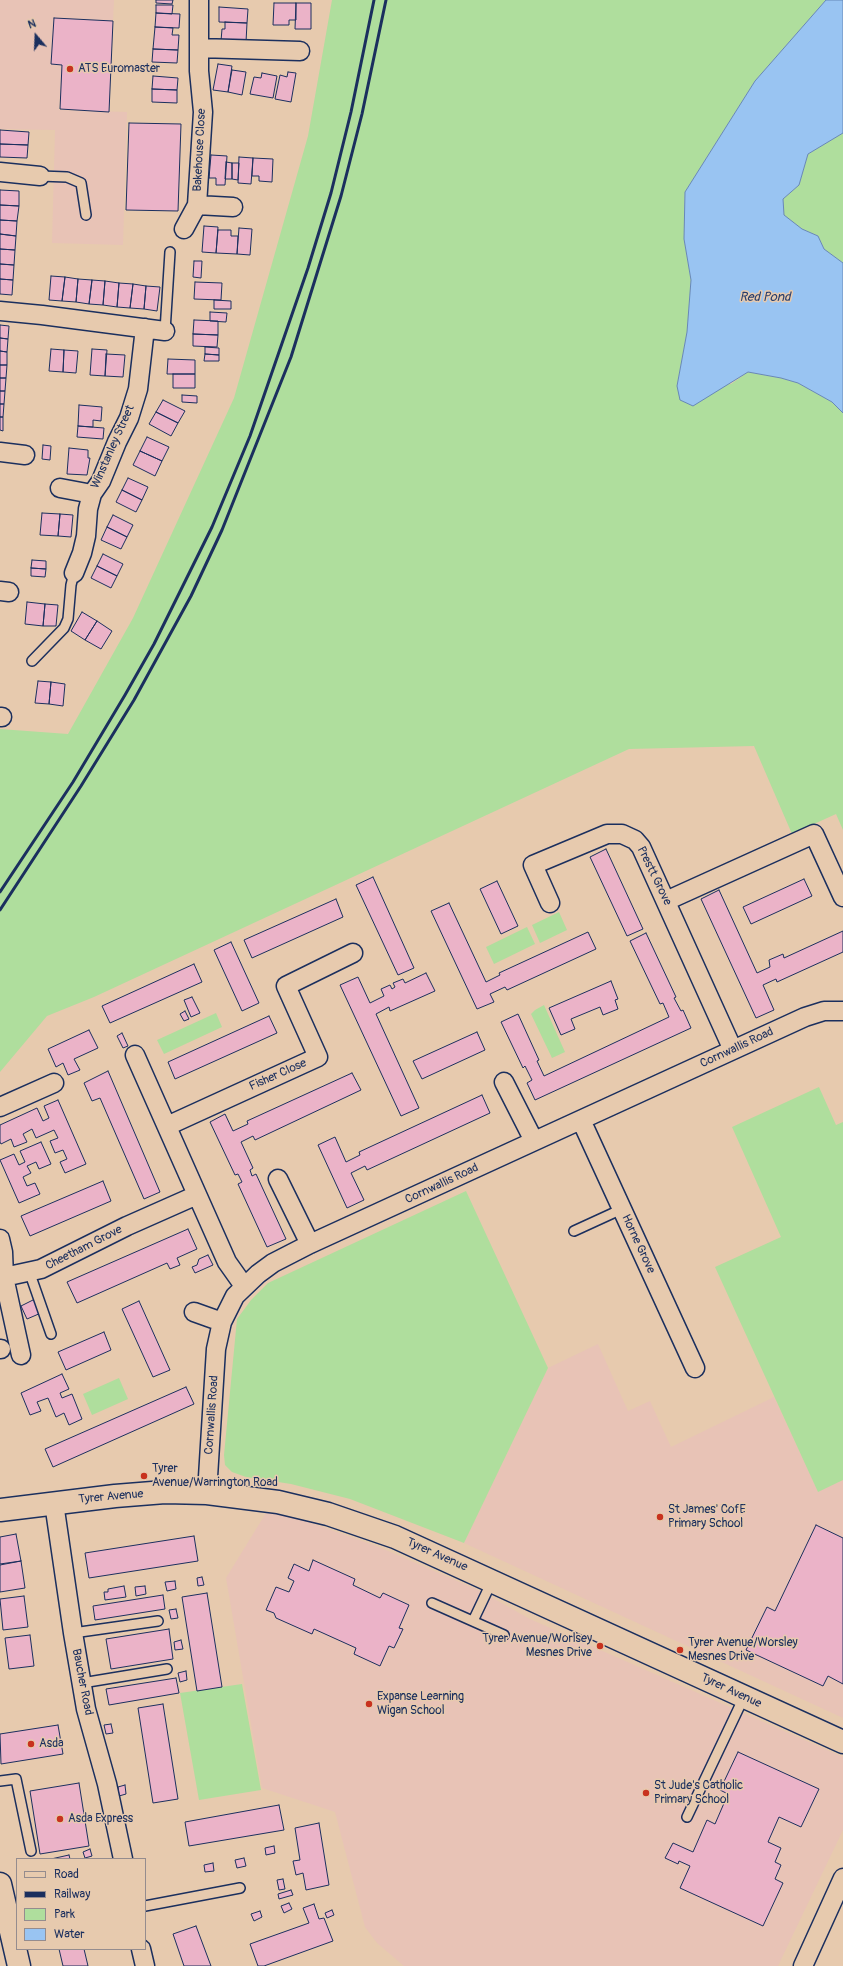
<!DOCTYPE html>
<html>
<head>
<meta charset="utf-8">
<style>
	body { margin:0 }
	#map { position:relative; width:843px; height:1966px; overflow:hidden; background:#e7caae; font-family:Pangolin,sans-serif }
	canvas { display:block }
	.legend { position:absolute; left:16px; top:1858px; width:130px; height:92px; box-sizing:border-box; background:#e7caae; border:1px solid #958c8e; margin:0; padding:5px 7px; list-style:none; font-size:12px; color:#1b2f5e }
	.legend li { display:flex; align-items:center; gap:8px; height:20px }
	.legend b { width:20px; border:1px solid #958c8e }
	.north { position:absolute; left:16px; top:16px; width:40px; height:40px; -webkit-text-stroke:3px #e7caae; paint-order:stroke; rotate:341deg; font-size:11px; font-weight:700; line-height:16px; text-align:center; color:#1b2f5e }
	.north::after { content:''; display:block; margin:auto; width:14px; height:18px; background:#1b2f5e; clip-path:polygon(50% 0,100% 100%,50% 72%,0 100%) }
</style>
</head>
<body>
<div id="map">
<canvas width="843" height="1966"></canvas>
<ul class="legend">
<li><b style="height:5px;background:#e7caae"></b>Road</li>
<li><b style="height:5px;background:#1b2f5e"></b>Railway</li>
<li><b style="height:11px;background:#afde9d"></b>Park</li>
<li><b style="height:11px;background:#99c4f2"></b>Water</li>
</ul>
<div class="north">N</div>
</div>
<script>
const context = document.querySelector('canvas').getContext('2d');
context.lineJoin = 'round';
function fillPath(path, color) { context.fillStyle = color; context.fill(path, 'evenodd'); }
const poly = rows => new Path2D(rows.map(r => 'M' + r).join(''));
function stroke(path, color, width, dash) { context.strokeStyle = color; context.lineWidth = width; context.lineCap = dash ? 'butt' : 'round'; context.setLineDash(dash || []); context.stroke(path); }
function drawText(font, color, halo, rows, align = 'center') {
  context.font = font + ' Pangolin,sans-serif'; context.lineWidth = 3; context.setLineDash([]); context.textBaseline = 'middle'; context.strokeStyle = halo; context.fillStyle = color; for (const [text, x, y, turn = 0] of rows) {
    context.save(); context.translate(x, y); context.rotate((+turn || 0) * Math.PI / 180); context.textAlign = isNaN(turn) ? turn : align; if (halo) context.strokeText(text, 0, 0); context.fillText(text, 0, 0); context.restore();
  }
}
fillPath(poly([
	[0,0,114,0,113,21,54,18,51,64,62,65,59,110,127,112,123,245,52,243,55,130,0,129],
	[598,1344,628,1411,650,1401,671,1447,774,1397,818,1491,843,1480,843,1718,464,1543,548,1368],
	[269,1508,379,1547,480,1591,530,1619,843,1757,843,1830,778,1966,404,1966,377,1943,365,1927,335,1812,262,1788,226,1578]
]), '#e8c3b6');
fillPath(poly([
	[332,0,826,0,755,81,685,192,684,239,691,280,687,332,677,386,731,384,748,372,781,378,798,383,832,402,843,413,843,830,836,814,792,834,754,746,629,749,94,997,47,1016,0,1072,0,729,68,734,133,618,234,398,308,136],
	[843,133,843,263,824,249,818,236,802,229,784,215,783,199,799,185,808,154],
	[559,912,567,930,540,943,532,925],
	[527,927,535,944,494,964,486,947],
	[544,1005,565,1052,552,1058,531,1014,535,1010],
	[216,1013,222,1027,164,1054,157,1040],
	[819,1087,836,1125,843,1122,843,1480,818,1492,715,1267,781,1237,732,1127],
	[466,1191,548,1368,464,1543,350,1499,291,1484,246,1477,232,1472,225,1465,224,1455,237,1319,251,1300,268,1283],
	[119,1378,128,1399,92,1415,83,1394],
	[242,1684,261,1790,199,1800,180,1693]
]), '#afde9d');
const water = poly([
	[826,0,843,0,843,133,808,154,799,185,783,199,784,215,802,229,818,236,824,249,843,263,843,413,832,402,798,383,781,378,748,372,693,406,680,400,677,386,687,332,691,280,684,239,685,192,755,81,826,0]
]);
fillPath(water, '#99c4f2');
stroke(water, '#6788b7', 1);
const building = poly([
	[156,0,173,0,172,4,156,3,156,0],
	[274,3,296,3,296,20,289,20,289,25,273,25,274,3],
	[296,3,311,3,311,29,295,29,296,3],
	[156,5,173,5,172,14,156,13,156,5],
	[219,7,248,9,247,23,219,22,219,7],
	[156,13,180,14,179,28,155,27,156,13],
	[54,18,113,21,109,112,60,109,62,65,51,64,54,18],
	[225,22,247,23,246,42,221,41,222,29,225,29,225,22],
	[155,27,173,28,172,35,179,35,178,50,153,49,155,27],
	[153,49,178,50,177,63,152,62,153,49],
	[218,64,232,66,228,92,213,90,218,64],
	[232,70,246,72,242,95,228,92,232,70],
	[288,72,296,73,291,102,275,99,280,75,287,77,288,72],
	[262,73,277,76,273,98,250,94,254,77,261,78,262,73],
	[153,76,178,78,177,90,152,89,153,76],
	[152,89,177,90,177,103,152,102,152,89],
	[129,123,181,124,178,211,126,210,129,123],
	[0,130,29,132,28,145,0,144,0,130],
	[0,144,28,145,27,158,0,157,0,144],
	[211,155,227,156,225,185,216,185,216,178,209,178,211,155],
	[239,157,253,158,251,184,238,183,239,157],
	[253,158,273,159,272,182,259,181,259,176,252,176,253,158],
	[226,162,232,163,232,179,225,179,226,162],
	[232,163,239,163,238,180,232,179,232,163],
	[0,190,19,191,19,206,0,205,0,190],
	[0,205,19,206,17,221,0,220,0,205],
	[0,220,17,221,16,236,0,234,0,220],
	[204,226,218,227,216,253,202,252,204,226],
	[239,228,252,229,250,255,237,254,239,228],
	[218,230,231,230,231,236,238,236,237,254,216,253,218,230],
	[0,234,16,236,15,250,0,249,0,234],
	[0,249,15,250,14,265,0,264,0,249],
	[194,261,202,261,201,278,193,277,194,261],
	[0,264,14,265,13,280,0,279,0,264],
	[51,276,65,277,62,301,49,300,51,276],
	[65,277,78,279,76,302,62,301,65,277],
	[0,279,13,280,12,295,0,294,0,279],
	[78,279,92,280,89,304,76,302,78,279],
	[92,280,105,281,103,305,89,304,92,280],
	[105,281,119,283,117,307,103,305,105,281],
	[195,282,222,283,221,300,194,299,195,282],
	[119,283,133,284,130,308,117,307,119,283],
	[133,284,146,286,144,309,130,308,133,284],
	[146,286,160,287,157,311,144,309,146,286],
	[214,300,231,301,231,309,214,309,214,300],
	[210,312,227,313,226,322,210,321,210,312],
	[194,320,218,321,218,335,193,334,194,320],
	[0,325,9,326,8,339,0,338,0,325],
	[193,334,218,335,217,347,193,346,193,334],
	[0,338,8,339,7,352,0,351,0,338],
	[205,347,219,348,219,355,205,354,205,347],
	[51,349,64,350,63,372,49,371,51,349],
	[92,349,107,350,105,376,90,375,92,349],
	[64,350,78,351,76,373,63,372,64,350],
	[0,351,7,352,7,365,0,365,0,351],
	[106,354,125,355,123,377,105,376,106,354],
	[205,354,219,355,219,361,204,361,205,354],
	[168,359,195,360,195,374,167,374,168,359],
	[0,365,7,365,6,378,0,378,0,365],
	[173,374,195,374,195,388,173,388,173,374],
	[0,378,6,378,5,391,0,391,0,378],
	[0,391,5,391,4,404,0,404,0,391],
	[182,395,197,396,197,403,182,402,182,395],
	[163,400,185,411,178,423,156,412,163,400],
	[0,404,4,404,3,417,0,417,0,404],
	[79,405,102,407,101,421,93,420,93,427,78,426,79,405],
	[156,412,178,423,171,436,149,424,156,412],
	[0,417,3,417,3,431,0,430,0,417],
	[78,426,104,428,103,439,77,437,78,426],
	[147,437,169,447,162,461,140,451,147,437],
	[43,445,51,446,50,460,42,459,43,445],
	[69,448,88,450,88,458,90,458,87,475,67,474,69,448],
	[140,451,162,461,155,476,133,465,140,451],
	[128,478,148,487,142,500,122,490,128,478],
	[122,490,142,500,136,512,116,502,122,490],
	[42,513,60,514,58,536,40,535,42,513],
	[60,514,73,515,71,537,58,536,60,514],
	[113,515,133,525,127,537,107,527,113,515],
	[107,527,127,537,121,549,101,540,107,527],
	[103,554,123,564,117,576,97,566,103,554],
	[32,560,46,561,46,569,31,568,32,560],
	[97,566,117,576,111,588,91,578,97,566],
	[31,568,46,569,45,577,31,576,31,568],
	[27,602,45,604,43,626,25,624,27,602],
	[45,604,58,605,56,626,43,626,45,604],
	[82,612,97,621,85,640,71,631,82,612],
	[97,621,112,631,101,649,85,640,97,621],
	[38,681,51,682,49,704,35,703,38,681],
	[51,682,65,684,63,706,49,704,51,682],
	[606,849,643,929,627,936,590,857,606,849],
	[373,877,414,968,398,975,356,885,373,877],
	[804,879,812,896,751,924,743,907,804,879],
	[497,881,518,926,501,934,480,889,497,881],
	[719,890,757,973,770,967,769,960,783,954,784,958,843,931,843,952,777,982,776,979,763,985,774,1010,756,1018,701,899,719,890],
	[336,899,343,917,252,958,244,940,336,899],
	[449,903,486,982,500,975,499,973,588,932,596,949,507,990,505,987,490,994,494,1002,477,1009,431,911,449,903],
	[646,933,676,997,674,998,681,1011,683,1010,691,1028,535,1100,527,1083,532,1080,525,1066,523,1068,501,1022,518,1014,539,1060,537,1061,544,1076,669,1017,663,1003,660,1004,630,941,646,933],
	[231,942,259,1003,242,1011,214,950,231,942],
	[194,964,202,982,110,1023,102,1006,194,964],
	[426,973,435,991,390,1011,389,1007,376,1014,419,1108,401,1116,340,985,358,977,370,1003,384,996,381,989,390,985,392,989,395,987,393,983,403,979,405,983,426,973],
	[611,981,618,999,615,1000,618,1009,603,1015,600,1007,571,1019,575,1029,561,1035,549,1008,611,981],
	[192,997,200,1013,191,1017,184,1000,192,997],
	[185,1011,189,1019,184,1021,180,1014,185,1011],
	[269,1016,277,1033,175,1079,168,1062,269,1016],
	[89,1030,98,1048,74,1059,80,1070,68,1075,63,1063,56,1067,48,1049,89,1030],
	[477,1032,485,1050,422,1079,413,1061,477,1032],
	[122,1033,128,1046,123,1048,117,1036,122,1033],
	[108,1071,160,1192,144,1199,100,1098,92,1101,84,1083,108,1071],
	[352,1073,361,1090,255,1140,253,1136,241,1142,253,1168,250,1170,252,1176,256,1174,286,1239,267,1247,238,1184,242,1182,238,1174,235,1175,210,1122,225,1114,233,1131,248,1124,247,1121,352,1073],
	[482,1095,490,1113,367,1170,365,1166,351,1173,364,1200,347,1208,318,1145,335,1137,346,1162,360,1155,359,1152,482,1095],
	[58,1100,86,1164,65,1173,60,1162,67,1159,63,1150,55,1153,50,1141,58,1138,54,1130,36,1138,32,1129,23,1134,27,1142,14,1147,11,1139,1,1144,0,1142,0,1125,37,1108,43,1121,49,1118,44,1106,58,1100],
	[41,1142,51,1164,39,1169,36,1162,27,1166,31,1173,23,1177,27,1186,35,1183,40,1194,19,1203,0,1160,14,1154,19,1165,25,1162,20,1151,41,1142],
	[103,1181,111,1201,30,1236,21,1216,103,1181],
	[188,1229,197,1249,177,1258,180,1265,170,1269,167,1263,77,1303,67,1282,188,1229],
	[208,1255,213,1265,195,1273,192,1267,197,1265,199,1259,208,1255],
	[35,1299,41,1313,27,1319,21,1306,35,1299],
	[139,1301,170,1370,153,1377,122,1309,139,1301],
	[104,1332,111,1350,66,1370,58,1352,104,1332],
	[62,1374,69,1389,60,1393,62,1398,72,1394,82,1419,69,1425,64,1413,56,1417,48,1398,37,1402,41,1411,30,1415,21,1393,62,1374],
	[186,1387,194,1404,53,1467,45,1449,186,1387],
	[816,1525,843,1538,843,1684,828,1676,823,1686,746,1650,767,1607,775,1611,816,1525],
	[16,1534,21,1561,0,1564,0,1537,16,1534],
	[194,1536,198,1561,89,1578,85,1553,194,1536],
	[313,1560,355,1579,353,1585,380,1598,383,1593,409,1605,399,1628,403,1629,394,1648,389,1646,380,1666,354,1654,356,1648,314,1629,312,1634,276,1618,274,1613,266,1610,276,1587,289,1592,294,1581,288,1578,294,1564,309,1571,313,1560],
	[21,1561,25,1588,0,1592,0,1565,21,1561],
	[202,1577,204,1585,198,1586,197,1578,202,1577],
	[175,1581,176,1589,167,1591,165,1582,175,1581],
	[124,1586,126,1597,105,1600,104,1592,108,1592,108,1589,124,1586],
	[145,1586,146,1594,136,1596,135,1587,145,1586],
	[207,1593,222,1687,197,1691,182,1597,207,1593],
	[163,1595,165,1609,95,1620,93,1606,163,1595],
	[24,1596,28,1627,3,1630,0,1599,24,1596],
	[176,1609,178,1618,171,1619,169,1610,176,1609],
	[169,1629,173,1659,111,1669,106,1639,169,1629],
	[30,1635,34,1666,9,1669,5,1638,30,1635],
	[181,1640,183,1649,175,1650,174,1642,181,1640],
	[186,1671,187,1680,180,1682,178,1673,186,1671],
	[176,1678,179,1693,109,1705,106,1689,176,1678],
	[163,1704,178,1799,153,1803,138,1708,163,1704],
	[111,1724,113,1733,106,1734,104,1725,111,1724],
	[58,1725,63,1754,1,1764,0,1734,58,1725],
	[738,1752,819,1789,801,1827,779,1817,768,1842,781,1848,775,1862,781,1865,775,1879,783,1883,763,1926,680,1888,690,1866,679,1861,678,1864,665,1858,673,1843,693,1852,707,1820,715,1824,728,1794,720,1790,738,1752],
	[79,1783,89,1846,40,1854,30,1791,79,1783],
	[125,1785,126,1794,119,1796,118,1787,125,1785],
	[279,1805,284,1830,189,1846,185,1822,279,1805],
	[319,1823,329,1885,306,1890,303,1873,296,1875,293,1861,300,1860,295,1828,319,1823],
	[274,1846,275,1853,266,1855,265,1848,274,1846],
	[90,1849,92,1856,85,1858,83,1852,90,1849],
	[69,1855,70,1859,51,1859,69,1855],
	[244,1858,246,1866,237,1868,235,1860,244,1858],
	[213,1863,214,1871,205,1872,204,1865,213,1863],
	[283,1879,285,1889,279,1890,277,1880,283,1879],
	[291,1890,293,1895,279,1899,278,1894,291,1890],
	[289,1903,292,1909,284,1913,281,1906,289,1903],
	[314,1904,319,1919,324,1918,333,1941,264,1966,258,1966,250,1944,309,1923,303,1908,314,1904],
	[332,1910,334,1915,327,1918,325,1913,332,1910],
	[260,1911,262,1917,254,1921,251,1914,260,1911],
	[196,1926,211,1966,184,1966,173,1934,196,1926],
	[59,1949,84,1949,88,1966,63,1966,59,1949]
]);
fillPath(building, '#ebb3c8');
stroke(building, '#1b2f5e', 1);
const service = poly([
	[40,176,67,177,81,183,86,215],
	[165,331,170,252],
	[32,661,64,628,68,619,71,585,74,573],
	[574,1231,622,1209],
	[29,1271,51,1334],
	[432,1603,504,1635],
	[473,1621,492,1581],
	[73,1633,158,1621],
	[82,1683,167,1669],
	[0,1781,16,1779,31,1851],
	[687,1817,744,1697],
	[145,1906,240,1888]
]);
const minor = poly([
	[199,48,300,51],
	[0,172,40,176],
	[197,205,203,112,199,71,199,0],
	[184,229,197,205,233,207],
	[0,311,42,315,165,331],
	[0,452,25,455],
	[60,488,92,494,88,509,86,536,82,553,74,573],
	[92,494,101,481,117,442,129,418,138,389,145,328],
	[0,591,9,592],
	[0,717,2,717],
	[666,901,814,834,843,897],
	[550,903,533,865,607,834,622,834,635,840,641,847,733,1050],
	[135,1055,227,1262,244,1286],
	[504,1082,534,1141],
	[0,1107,54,1083],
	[581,1120,695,1368],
	[167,1126,318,1057,286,986,353,953],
	[278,1179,310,1244],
	[0,1239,3,1252,4,1277,41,1269,127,1226,197,1195],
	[4,1277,21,1355],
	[194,1312,222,1322],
	[0,1349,1,1349],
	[207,1493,216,1349,222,1322,235,1296,258,1274,273,1263,310,1244,805,1017,824,1011,843,1011],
	[54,1503,73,1633,86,1709,107,1784,123,1859],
	[141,1949,145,1966],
	[803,1966,843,1878]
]);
const tertiary = poly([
	[0,1510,115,1496,165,1492,207,1493,278,1502,328,1514,395,1537,843,1742]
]);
const secondary = poly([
	[0,1884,19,1966]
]);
stroke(service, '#1b2f5e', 12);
stroke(minor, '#1b2f5e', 21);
stroke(tertiary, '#1b2f5e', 25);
stroke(secondary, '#1b2f5e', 25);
stroke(service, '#e7caae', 9);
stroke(minor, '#e7caae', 18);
stroke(tertiary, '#e7caae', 22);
stroke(secondary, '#e7caae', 22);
stroke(poly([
	[0,892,73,782,125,695,154,644,212,527,250,436,308,268,331,193,351,112,374,0],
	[0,910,81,786,134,700,191,596,222,530,291,357,341,196,362,114,386,0]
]), '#1b2f5e', 3);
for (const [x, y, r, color] of [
	[70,69,4,"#c8321e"],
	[144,1476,4,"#c8321e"],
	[660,1517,4,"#c8321e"],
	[600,1646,4,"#c8321e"],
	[680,1650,4,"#c8321e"],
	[369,1704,4,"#c8321e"],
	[31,1744,4,"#c8321e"],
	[646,1793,4,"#c8321e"],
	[60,1819,4,"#c8321e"]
]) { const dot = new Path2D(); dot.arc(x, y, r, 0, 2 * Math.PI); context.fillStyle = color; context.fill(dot); stroke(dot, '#e7caae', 1.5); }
drawText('12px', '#1b2f5e', '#e7caae', [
	["ATS Euromaster",78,69],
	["Tyrer",152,1469],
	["Avenue/Warrington Road",152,1483],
	["St James' CofE",668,1510],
	["Primary School",668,1524],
	["Tyrer Avenue/Worlsey",592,1639,"right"],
	["Mesnes Drive",592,1653,"right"],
	["Tyrer Avenue/Worsley",688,1643],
	["Mesnes Drive",688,1657],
	["Expanse Learning",377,1697],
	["Wigan School",377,1711],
	["Asda",39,1744],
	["St Jude's Catholic",654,1786],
	["Primary School",654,1800],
	["Asda Express",68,1819]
], 'left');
drawText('12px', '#1b2f5e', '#e7caae', [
	["Bakehouse Close",200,150,-87],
	["Winstanley Street",113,447,-66],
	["Prestt Grove",654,876,64],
	["Cornwallis Road",737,1048,-25],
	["Fisher Close",278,1075,-24],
	["Cornwallis Road",442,1184,-25],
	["Horne Grove",638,1244,65],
	["Cheetham Grove",84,1248,-27],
	["Cornwallis Road",212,1415,-86],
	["Tyrer Avenue",111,1497,-5],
	["Tyrer Avenue",437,1555,24],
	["Baucher Road",82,1682,79],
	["Tyrer Avenue",731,1691,25]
]);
drawText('italic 13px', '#283e6d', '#e7caae', [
	["Red Pond",765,298]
]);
</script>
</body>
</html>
